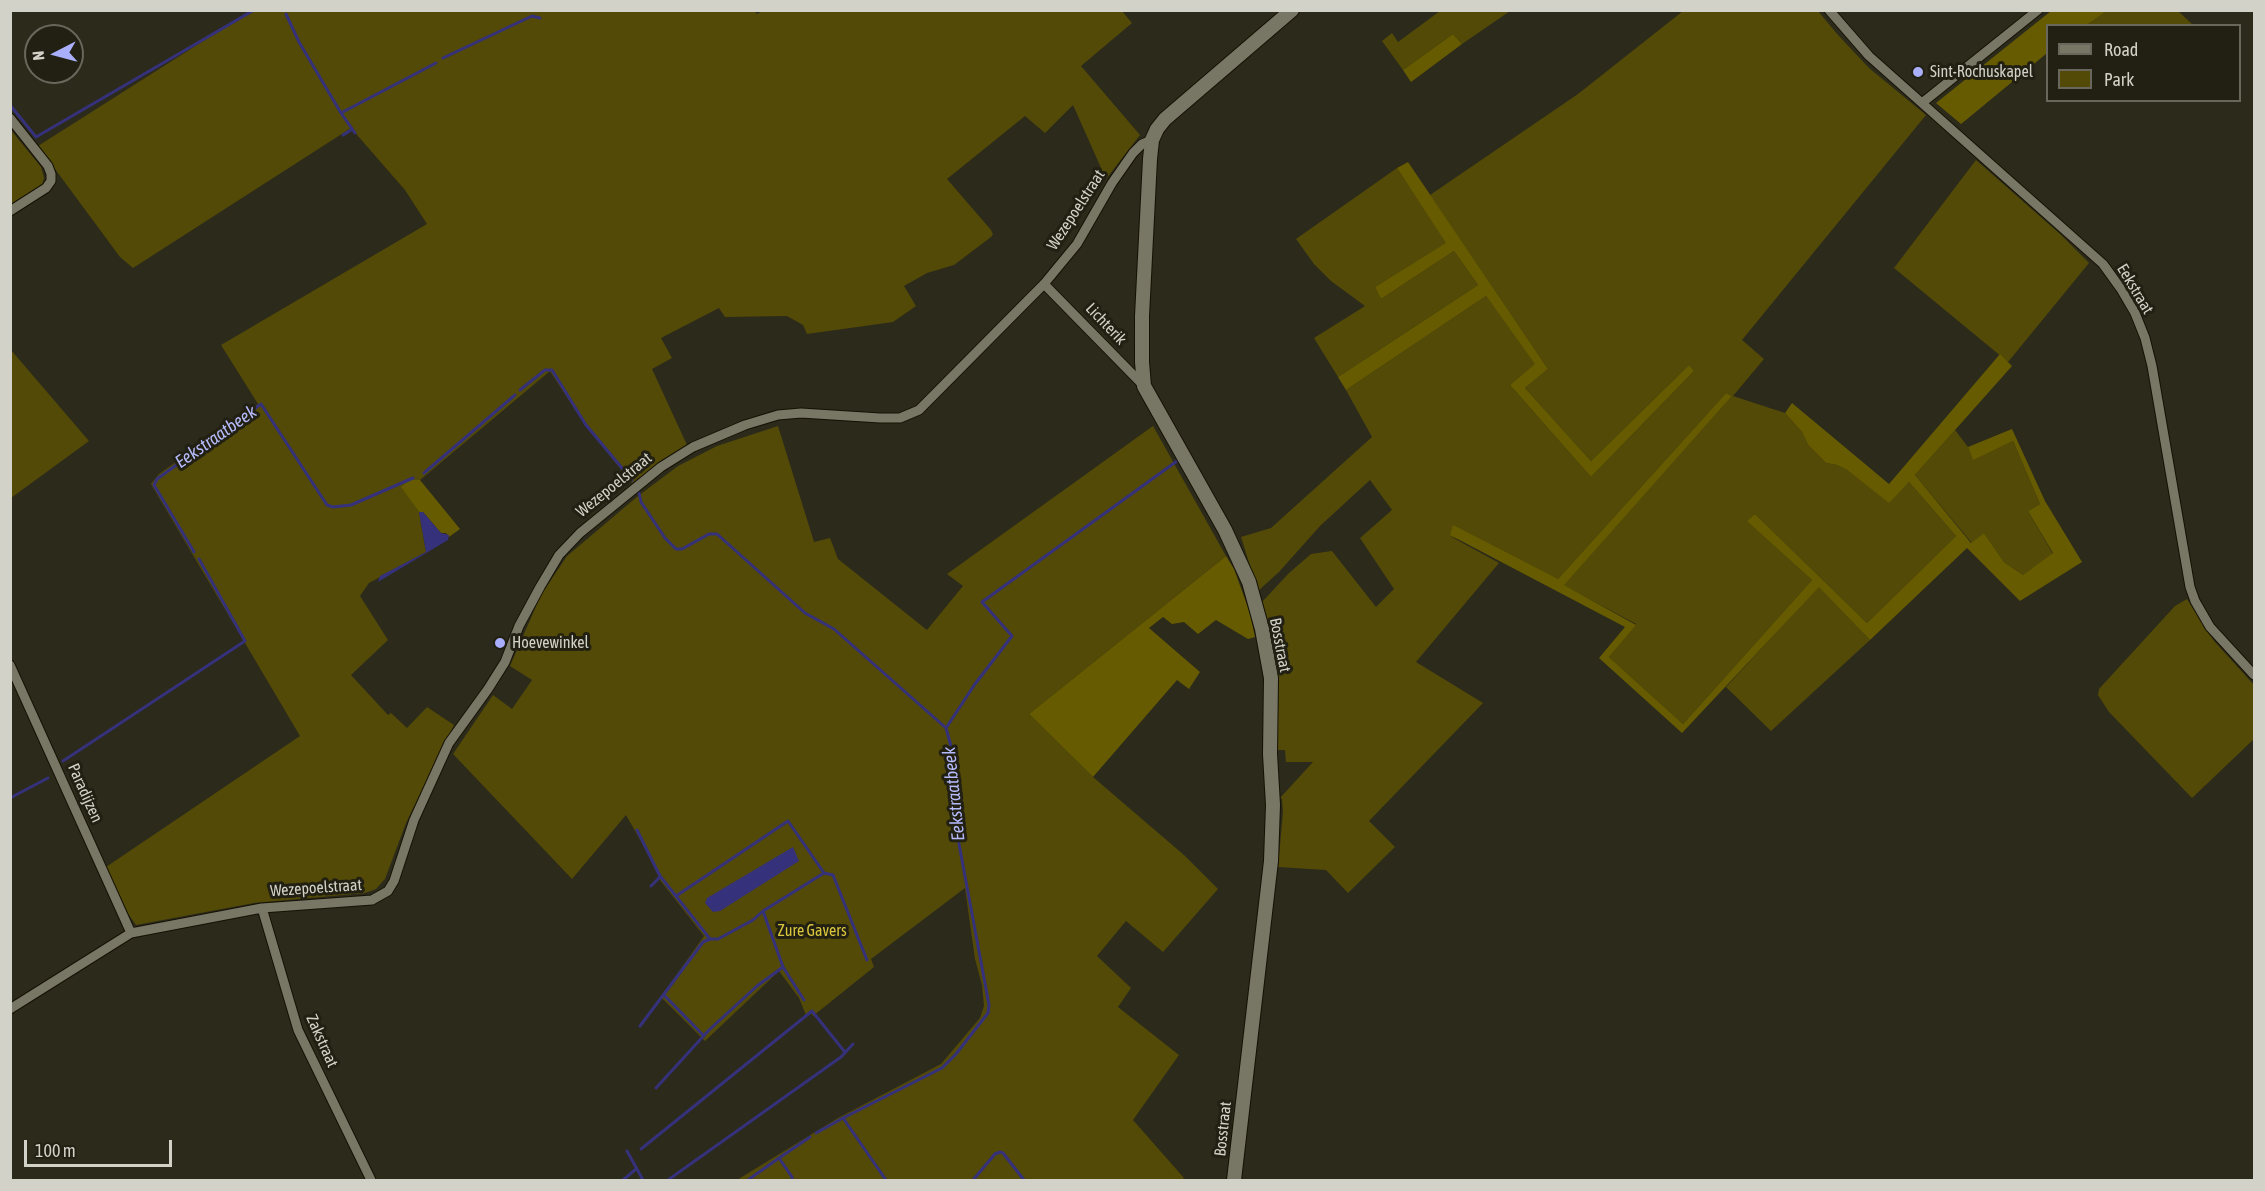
<!DOCTYPE html>
<html>
<head>
<meta charset="utf-8">
<style>
	body { margin:0 }
	#map { position:relative; width:2265px; height:1191px; overflow:hidden; background:#2c2a1b; font-family:"Asap Condensed",sans-serif }
	canvas { display:block }
	.frame { position:absolute; inset:0; border:12px solid #d3d2c9; pointer-events:none }
	.legend { position:absolute; left:2046px; top:24px; width:195px; height:78px; box-sizing:border-box; background:#222012; border:2px solid #69675b; margin:0; padding:8px 10px; list-style:none; font-size:18px; color:#d3d2c9 }
	.legend li { display:flex; align-items:center; gap:12px; height:30px }
	.legend b { width:30px; border:2px solid #69675b }
	.north { position:absolute; left:24px; top:24px; width:60px; height:60px; box-sizing:border-box; background:#222012; border:2px solid #69675b; border-radius:50%; rotate:264deg; font-size:16px; font-weight:700; line-height:24px; text-align:center; color:#d3d2c9 }
	.north::after { content:''; display:block; margin:auto; width:21px; height:27px; background:#aaaffb; clip-path:polygon(50% 0,100% 100%,50% 72%,0 100%) }
	.scale { position:absolute; left:24px; top:1140px; width:148px; height:27px; box-sizing:border-box; border:3px solid #d3d2c9; border-top:0; padding-left:8px; font-size:18px; line-height:21px; white-space:nowrap; color:#d3d2c9; -webkit-text-stroke:4px #222012; paint-order:stroke }
</style>
</head>
<body>
<div id="map">
<canvas width="2265" height="1191"></canvas>
<div class="frame"></div>
<ul class="legend">
<li><b style="height:8px;background:#787665"></b>Road</li>
<li><b style="height:16px;background:#534a07"></b>Park</li>
</ul>
<div class="north">N</div>
<div class="scale">100 m</div>
</div>
<script>
const context = document.querySelector('canvas').getContext('2d');
context.lineJoin = 'round';
function fillPath(path, color) { context.fillStyle = color; context.fill(path, 'evenodd'); }
const poly = rows => new Path2D(rows.map(r => 'M' + r).join(''));
function stroke(path, color, width, dash) { context.strokeStyle = color; context.lineWidth = width; context.lineCap = dash ? 'butt' : 'round'; context.setLineDash(dash || []); context.stroke(path); }
function drawText(font, color, halo, rows, align = 'center') {
  context.font = font + ' "Asap Condensed",sans-serif'; context.lineWidth = 6; context.setLineDash([]); context.textBaseline = 'middle'; context.strokeStyle = halo; context.fillStyle = color; for (const [text, x, y, turn = 0] of rows) {
    context.save(); context.translate(x, y); context.rotate((+turn || 0) * Math.PI / 180); context.textAlign = isNaN(turn) ? turn : align; if (halo) context.strokeText(text, 0, 0); context.fillText(text, 0, 0); context.restore();
  }
}
fillPath(poly([
	[252,10,753,10,757,14,764,10,1122,11,1132,23,1081,66,1140,135,1106,179,1073,105,1045,133,1025,116,947,179,991,230,993,234,991,237,954,265,927,273,904,286,916,306,893,322,807,334,803,325,787,316,725,317,719,308,661,338,672,358,652,369,687,445,632,483,585,425,550,371,420,480,409,480,402,487,419,512,426,552,369,583,360,596,388,640,351,675,388,715,391,713,407,728,427,707,454,725,406,823,385,879,376,889,365,893,254,903,136,925,126,911,106,867,300,736,151,484,159,474,258,404,221,345,427,224,405,190,351,128,133,268,120,257,38,146],
	[1440,11,1510,11,1462,44,1453,34,1403,70,1382,41,1392,33,1398,42],
	[1683,11,1818,11,1838,35,1869,68,1926,115,1742,340,1764,359,1733,396,1785,413,1802,432,1808,445,1826,463,1837,465,1847,470,1889,502,1909,482,1956,536,1867,623,1755,514,1748,521,1812,580,1683,724,1609,657,1636,624,1563,585,1732,396,1726,393,1558,579,1450,536,1499,563,1416,662,1483,703,1369,821,1395,847,1348,893,1326,870,1278,867,1283,812,1282,799,1280,798,1313,762,1286,762,1285,750,1276,750,1278,746,1277,672,1262,602,1289,573,1311,554,1332,551,1376,607,1394,589,1360,538,1392,510,1370,480,1320,526,1279,572,1258,591,1241,537,1271,528,1372,437,1346,390,1486,296,1536,364,1510,385,1591,477,1694,371,1689,365,1591,461,1525,388,1548,369,1430,195,1578,94],
	[2051,11,2178,11,2193,25,2048,26,2047,53,1961,124],
	[10,129,41,167,44,178,42,185,11,204],
	[1976,160,2060,234,2089,263,2008,362,1894,268],
	[1397,168,1447,243,1375,287,1381,299,1454,251,1478,285,1338,377,1314,338,1365,306,1331,281,1314,264,1296,239],
	[11,350,89,441,11,498,10,498],
	[778,426,814,542,830,538,838,559,927,630,963,586,947,574,1153,426,1226,556,1029,714,1093,777,1184,855,1218,889,1163,952,1126,921,1097,956,1131,988,1118,1007,1179,1055,1133,1120,1184,1178,1182,1180,737,1180,838,1118,941,1064,980,1018,984,1006,982,985,975,959,965,888,871,959,874,967,813,1016,810,1012,806,1015,799,998,779,971,705,1041,661,997,704,936,660,880,654,864,626,815,572,879,453,754,493,695,512,709,532,680,510,666,541,595,567,556,638,496,678,466,717,446],
	[1955,430,1968,447,1973,459,2013,441,2040,504,2028,511,2053,554,2023,575,2004,562,1984,533,1972,543,1915,475],
	[1819,586,1870,640,1771,731,1726,687],
	[2187,599,2214,641,2254,685,2254,739,2192,798,2109,712,2098,695,2099,689,2175,606]
]), '#534a07');
fillPath(poly([
	[2051,11,2104,10,2105,12,2086,25,2048,26,2047,53,1961,124,1936,103],
	[1453,34,1462,44,1411,82,1403,70],
	[1408,162,1548,369,1525,388,1591,461,1689,365,1694,371,1591,477,1510,385,1535,364,1486,296,1346,390,1338,377,1478,285,1454,251,1381,299,1375,287,1446,243,1397,168],
	[2000,354,2012,366,1915,475,1971,543,1984,533,2004,562,2023,575,2053,553,2028,511,2040,504,2013,441,1973,460,1968,447,2012,429,2045,501,2082,562,2020,601,1967,548,1870,640,1819,587,1682,733,1599,658,1625,627,1450,535,1453,525,1558,579,1726,393,1732,396,1564,585,1636,625,1609,657,1683,724,1812,580,1747,521,1755,514,1867,623,1956,536,1909,482,1889,503,1847,470,1837,465,1826,463,1808,445,1802,432,1785,413,1792,403,1889,484],
	[409,480,420,480,460,529,449,537,446,533,441,533,423,512,419,512,401,487],
	[1226,556,1234,569,1250,613,1255,637,1248,639,1216,620,1198,634,1184,622,1172,624,1163,617,1149,628,1200,672,1189,689,1177,680,1093,777,1029,714]
]), '#665b01');
fillPath(poly([
	[419,512,423,512,441,533,449,535,448,540,378,582,380,576,426,552],
	[793,847,799,861,720,911,713,912,705,903,707,898]
]), '#35317b');
stroke(poly([
	[286,14,299,42,341,113,436,63],
	[443,58,532,16,540,18],
	[10,105,36,137,254,10],
	[341,113,355,133],
	[343,135,351,130],
	[520,390,545,370,552,370,586,425,632,480],
	[424,473,515,395],
	[639,493,641,502,665,538,676,549,682,549,709,534,717,534,805,613,834,629,946,728,954,757,956,817,959,844,989,1005,988,1013,956,1054,942,1068,843,1118,886,1180],
	[194,552,154,485,157,479,261,404,327,505,333,507,351,505,413,478],
	[946,728,975,684,1012,636,982,602,1177,461],
	[63,761,245,641,199,559],
	[10,798,48,778],
	[637,830,660,876,710,939],
	[824,873,833,875,867,960],
	[651,886,660,877],
	[763,911,783,967,804,1000],
	[664,995,704,1036],
	[640,1026,703,942,710,939,718,939,753,920,763,911,824,873,788,821,676,896],
	[656,1088,709,1030,757,986,783,967],
	[816,1133,843,1118],
	[641,1149,812,1011,844,1051],
	[627,1151,643,1180],
	[623,1180,636,1169],
	[668,1180,841,1057,853,1044],
	[748,1180,779,1158],
	[792,1180,792,1177,779,1158,810,1137],
	[973,1180,995,1154,1000,1152,1003,1153,1024,1180]
]), '#35317b', 3);
const street = poly([
	[1829,10,1869,56,2103,264,2121,289,2135,313,2145,338,2152,366,2190,587,2195,601,2210,627,2254,675],
	[1922,103,2038,10],
	[10,118,48,166,51,174,51,181,46,188,10,211],
	[1044,284,1144,386],
	[10,665,131,933],
	[262,908,298,1030,371,1180],
	[10,1009,131,933,262,908,372,900,388,891,394,881,414,820,449,743,488,689,505,662,519,626,540,587,559,555,580,533,661,467,693,447,745,425,778,415,801,413,880,418,900,418,919,410,1044,284,1077,244,1112,183,1133,153,1142,144,1152,140]
]);
const secondary = poly([
	[1234,1180,1271,861,1273,805,1270,754,1271,678,1262,629,1249,582,1225,530,1144,386,1142,362,1142,316,1150,159,1152,140,1157,129,1165,119,1292,10]
]);
stroke(street, '#151205', 11);
stroke(secondary, '#151205', 16);
stroke(street, '#787665', 9);
stroke(secondary, '#787665', 14);
for (const [x, y, r, color] of [
	[1918,72,6,"#aaaffb"],
	[500,643,6,"#aaaffb"]
]) { const dot = new Path2D(); dot.arc(x, y, r, 0, 2 * Math.PI); context.fillStyle = color; context.fill(dot); stroke(dot, '#222012', 2); }
drawText('16px', '#d3d2c9', '#222012', [
	["Sint-Rochuskapel",1930,72],
	["Hoevewinkel",512,643]
], 'left');
drawText('16px', '#d3d2c9', '#222012', [
	["Wezepoelstraat",1076,210,-57],
	["Eekstraat",2135,289,59],
	["Lichterik",1106,324,46],
	["Wezepoelstraat",614,485,-39],
	["Bosstraat",1280,645,79],
	["Paradijzen",85,793,66],
	["Wezepoelstraat",316,888,-4],
	["Zakstraat",322,1041,66],
	["Bosstraat",1223,1129,-84]
]);
drawText('16px', '#d9c63c', '#222012', [
	["Zure Gavers",812,931]
]);
drawText('italic 18px', '#b5bafb', '#222012', [
	["Eekstraatbeek",216,437,-35],
	["Eekstraatbeek",954,794,-96]
]);
</script>
</body>
</html>
